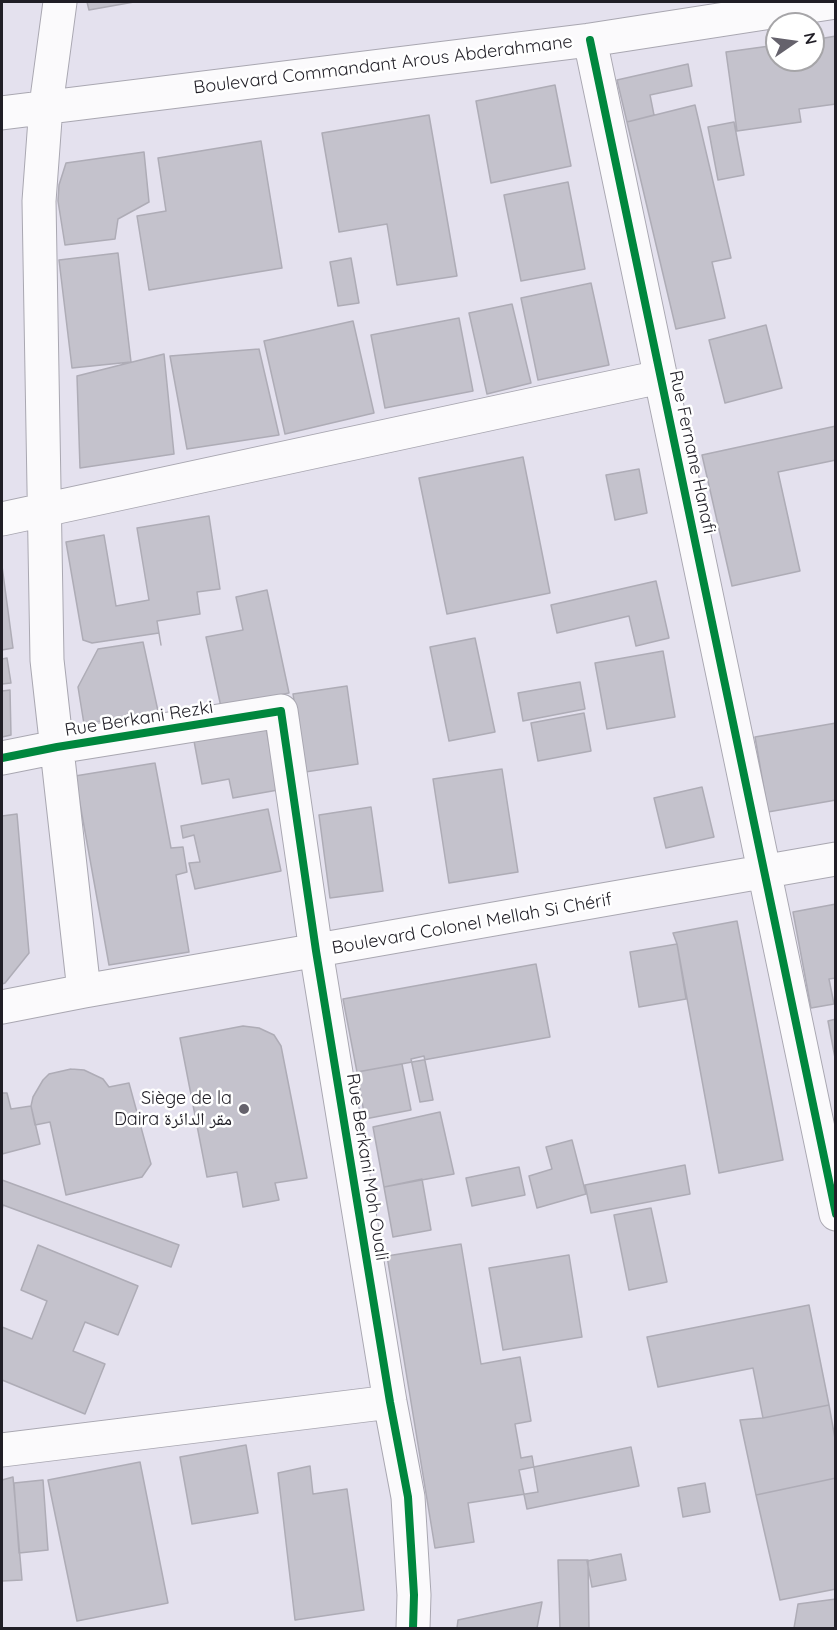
<!DOCTYPE html>
<html>
<head>
<meta charset="utf-8">
<style>
	body { margin:0 }
	#map { position:relative; width:837px; height:1630px; overflow:hidden; background:#e4e1ee; font-family:Quicksand,sans-serif }
	canvas { display:block }
	.frame { position:absolute; inset:0; border:3px solid #201e26; pointer-events:none }
	.north { position:absolute; left:765px; top:12px; width:60px; height:60px; box-sizing:border-box; background:#fff; border:2px solid #a6a5a8; border-radius:50%; rotate:77deg; font-size:16px; font-weight:700; line-height:24px; text-align:center; color:#201e26 }
	.north::after { content:''; display:block; margin:auto; width:21px; height:27px; background:#65626c; clip-path:polygon(50% 0,100% 100%,50% 72%,0 100%) }
</style>
</head>
<body>
<div id="map">
<canvas width="837" height="1630"></canvas>
<div class="frame"></div>
<div class="north">N</div>
</div>
<script>
const context = document.querySelector('canvas').getContext('2d');
context.lineJoin = 'round';
function fillPath(path, color) { context.fillStyle = color; context.fill(path, 'evenodd'); }
const poly = rows => new Path2D(rows.map(r => 'M' + r).join(''));
function stroke(path, color, width, dash) { context.strokeStyle = color; context.lineWidth = width; context.lineCap = dash ? 'butt' : 'round'; context.setLineDash(dash || []); context.stroke(path); }
function drawText(font, color, halo, rows, align = 'center') {
  context.font = font + ' Quicksand,"Noto Naskh Arabic",sans-serif'; context.lineWidth = 5; context.setLineDash([]); context.textBaseline = 'middle'; context.strokeStyle = halo; context.fillStyle = color; for (const [text, x, y, turn = 0] of rows) {
    context.save(); context.translate(x, y); context.rotate((+turn || 0) * Math.PI / 180); context.textAlign = isNaN(turn) ? turn : align; if (halo) context.strokeText(text, 0, 0); context.fillText(text, 0, 0); context.restore();
  }
}
const building = poly([
	[87,2,134,2,89,10,87,2],
	[836,36,836,104,799,109,801,122,737,131,726,52,777,45,777,60,813,60,813,40,836,36],
	[688,64,692,86,650,95,654,115,627,122,617,80,688,64],
	[555,85,571,166,491,183,476,101,555,85],
	[695,105,731,258,712,262,725,318,676,329,627,122,695,105],
	[429,115,457,276,397,285,387,224,339,232,322,133,429,115],
	[734,122,744,175,718,180,708,127,734,122],
	[261,141,282,268,149,290,137,216,166,211,158,158,261,141],
	[144,152,149,202,118,219,115,239,65,245,58,201,59,185,66,163,144,152],
	[568,182,585,269,521,281,504,195,568,182],
	[118,253,131,362,72,368,59,260,118,253],
	[351,258,359,303,338,306,330,262,351,258],
	[591,283,609,365,538,380,521,298,591,283],
	[512,304,531,383,487,394,469,313,512,304],
	[459,318,473,391,385,408,371,335,459,318],
	[353,321,374,413,285,434,264,341,353,321],
	[766,325,782,388,725,403,709,340,766,325],
	[259,349,279,435,187,449,170,356,259,349],
	[164,354,174,454,80,468,77,376,164,354],
	[836,426,836,460,778,472,800,571,732,586,702,455,836,426],
	[523,457,550,593,447,614,419,478,523,457],
	[639,469,647,513,615,520,606,475,639,469],
	[209,516,220,589,197,592,200,614,157,621,161,645,159,633,92,643,83,640,66,542,104,535,116,606,149,600,137,528,209,516],
	[2,566,13,648,2,650,2,566],
	[656,581,669,638,636,646,629,616,557,633,551,605,656,581],
	[267,590,289,693,221,707,206,637,243,630,236,597,267,590],
	[475,638,495,732,449,741,430,647,475,638],
	[143,642,158,711,84,724,78,687,98,649,143,642],
	[663,651,675,717,607,729,595,663,663,651],
	[7,658,11,683,2,684,2,659,7,658],
	[580,682,585,709,523,721,518,693,580,682],
	[347,686,358,764,305,772,293,694,347,686],
	[10,690,11,735,2,737,2,691,10,690],
	[584,713,591,751,538,761,531,723,584,713],
	[836,723,836,800,768,812,755,737,836,723],
	[266,728,278,790,233,798,229,779,202,784,194,741,266,728],
	[155,763,171,848,183,847,187,872,176,875,189,952,109,965,75,776,155,763],
	[502,769,518,872,449,883,433,779,502,769],
	[702,787,714,837,666,848,654,798,702,787],
	[371,807,383,891,330,898,319,815,371,807],
	[268,809,281,871,195,889,189,863,200,862,194,835,183,838,181,826,268,809],
	[17,814,29,953,5,983,2,984,2,816,17,814],
	[836,904,836,978,829,979,834,1004,811,1008,793,912,836,904],
	[737,921,783,1160,719,1173,677,944,673,933,737,921],
	[677,944,686,999,639,1007,630,952,677,944],
	[536,964,550,1037,357,1072,343,999,536,964],
	[836,1019,836,1063,828,1021,836,1019],
	[243,1026,259,1028,274,1035,281,1046,307,1178,275,1183,279,1200,243,1207,237,1172,207,1177,180,1038,243,1026],
	[424,1056,433,1100,420,1102,411,1059,424,1056],
	[402,1064,411,1110,365,1119,357,1072,402,1064],
	[71,1069,84,1070,103,1079,109,1087,129,1083,151,1164,142,1177,66,1195,50,1122,35,1125,31,1106,33,1097,43,1080,49,1074,71,1069],
	[2,1093,7,1093,11,1109,31,1106,40,1144,2,1154,2,1093],
	[440,1112,454,1174,384,1187,373,1127,440,1112],
	[572,1140,586,1194,537,1208,529,1176,552,1169,546,1147,572,1140],
	[685,1165,690,1194,591,1213,585,1185,685,1165],
	[519,1167,525,1195,472,1206,466,1178,519,1167],
	[422,1179,431,1230,393,1237,384,1187,422,1179],
	[2,1180,179,1245,171,1267,3,1205,2,1210,2,1180],
	[651,1208,667,1282,629,1290,614,1215,651,1208],
	[461,1244,481,1364,520,1357,531,1421,515,1424,521,1458,532,1456,538,1492,468,1503,474,1542,435,1548,387,1256,461,1244],
	[38,1245,138,1286,118,1335,85,1322,73,1351,105,1364,85,1414,2,1380,2,1327,32,1339,47,1301,21,1290,38,1245],
	[569,1255,582,1337,503,1350,489,1268,569,1255],
	[809,1305,829,1405,763,1418,753,1368,658,1387,647,1337,809,1305],
	[829,1405,836,1444,836,1478,756,1495,740,1420,763,1418,829,1405],
	[246,1445,258,1513,192,1524,180,1457,246,1445],
	[631,1447,639,1486,527,1509,519,1470,631,1447],
	[140,1462,168,1603,77,1621,48,1480,140,1462],
	[310,1466,313,1494,347,1489,364,1610,295,1620,278,1473,310,1466],
	[13,1477,22,1580,2,1581,2,1480,13,1477],
	[836,1478,836,1589,780,1600,756,1495,836,1478],
	[43,1480,48,1550,19,1553,14,1483,43,1480],
	[705,1483,710,1512,683,1517,678,1488,705,1483],
	[621,1554,626,1580,592,1587,587,1561,621,1554],
	[558,1560,588,1560,589,1628,560,1628,558,1560],
	[836,1599,836,1628,794,1628,798,1604,836,1599],
	[542,1602,537,1628,457,1628,458,1620,542,1602]
]);
fillPath(building, '#c4c2cc');
stroke(building, '#aeacb6', 1.5);
const minor = poly([
	[60,2,46,106,39,201,47,660,84,991],
	[590,40,836,1214],
	[2,113,590,40,835,2],
	[2,519,660,377],
	[2,758,57,747,281,711,316,951,390,1402,408,1497,414,1595,413,1628],
	[2,1007,84,991,836,859],
	[2,1450,390,1402]
]);
stroke(minor, '#a9a7b1', 35);
stroke(minor, '#fbfafc', 33);
stroke(poly([
	[590,40,836,1214],
	[2,758,57,747,281,711,316,951,390,1402,408,1497,414,1595,413,1628]
]), '#00873e', 8);
for (const [x, y, r, color] of [
	[244,1109,6,"#65626c"]
]) { const dot = new Path2D(); dot.arc(x, y, r, 0, 2 * Math.PI); context.fillStyle = color; context.fill(dot); stroke(dot, '#fff', 2); }
drawText('18px', '#201e26', '#fff', [
	["Boulevard Commandant Arous Abderahmane",383,65,-7],
	["Rue Fernane Hanafi",692,452,78],
	["Rue Berkani Rezki",139,719,-9],
	["Boulevard Colonel Mellah Si Chérif",472,924,-10],
	["Rue Berkani Moh Ouali",367,1167,81]
]);
drawText('18px', '#201e26', '#fff', [
	["Siège de la",232,1099],
	["Daira مقر الدائرة",232,1120]
], 'right');
</script>
</body>
</html>
